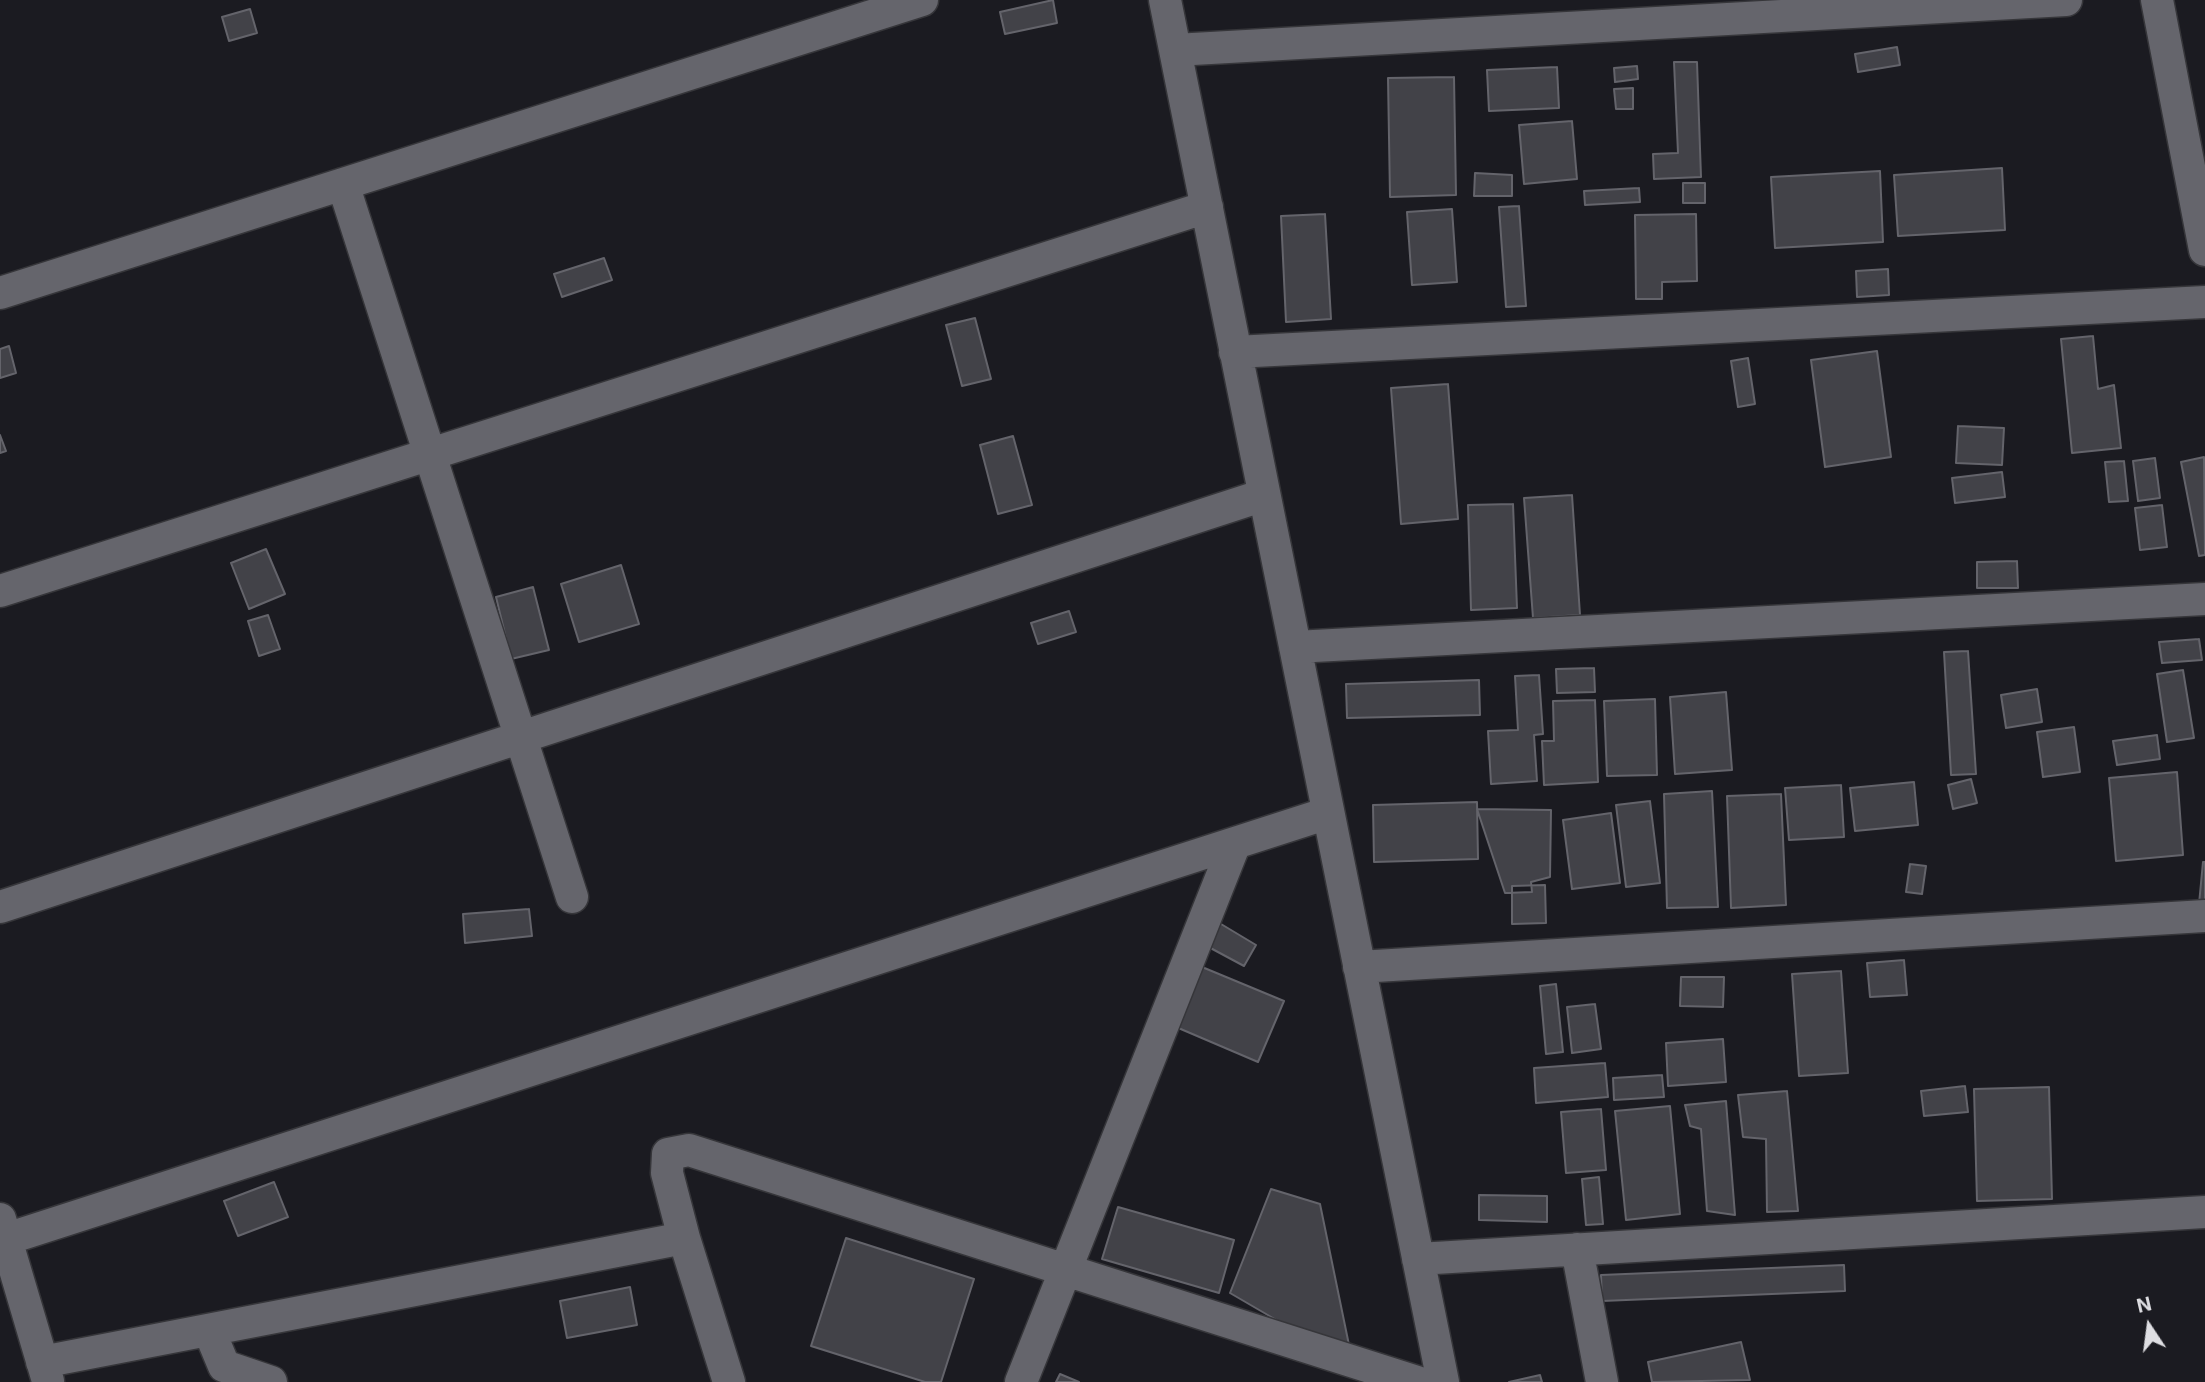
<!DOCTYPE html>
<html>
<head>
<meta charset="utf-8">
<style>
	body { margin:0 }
	#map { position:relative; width:2205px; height:1382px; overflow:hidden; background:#1b1b21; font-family:Inter,sans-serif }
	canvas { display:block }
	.north { position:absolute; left:2114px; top:1291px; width:70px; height:70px; -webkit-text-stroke:5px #1b1b21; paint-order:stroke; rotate:347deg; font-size:19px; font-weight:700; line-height:28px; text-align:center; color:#dedee2 }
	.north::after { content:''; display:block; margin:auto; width:24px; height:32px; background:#dedee2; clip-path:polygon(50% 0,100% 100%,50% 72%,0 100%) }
</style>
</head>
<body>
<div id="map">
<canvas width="2205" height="1382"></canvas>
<div class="north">N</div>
</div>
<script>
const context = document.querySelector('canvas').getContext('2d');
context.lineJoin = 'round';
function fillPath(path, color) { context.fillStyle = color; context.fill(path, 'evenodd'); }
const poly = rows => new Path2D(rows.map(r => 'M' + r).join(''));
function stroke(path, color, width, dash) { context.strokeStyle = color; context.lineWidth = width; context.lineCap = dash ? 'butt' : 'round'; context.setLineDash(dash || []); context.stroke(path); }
const building = poly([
	[1053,0,1057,23,1005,34,1000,12,1053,0],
	[250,9,257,33,229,41,222,17,250,9],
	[1897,47,1900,65,1858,72,1855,54,1897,47],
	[1674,62,1697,62,1701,177,1654,179,1653,154,1678,153,1674,62],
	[1637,66,1638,79,1615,82,1614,68,1637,66],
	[1557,67,1559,108,1489,111,1487,70,1557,67],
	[1454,77,1456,195,1390,197,1388,78,1454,77],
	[1633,88,1633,109,1616,109,1614,89,1633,88],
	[1572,121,1577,179,1524,184,1519,125,1572,121],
	[2002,168,2005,230,1898,236,1894,175,2002,168],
	[1880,171,1883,242,1775,248,1771,177,1880,171],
	[1475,173,1512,175,1512,196,1474,196,1475,173],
	[1683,183,1705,183,1705,203,1683,203,1683,183],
	[1639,188,1640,202,1585,205,1584,191,1639,188],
	[1519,206,1526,306,1506,307,1499,207,1519,206],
	[1452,209,1457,282,1412,285,1407,212,1452,209],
	[1325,214,1331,319,1286,322,1281,216,1325,214],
	[1696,214,1697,281,1662,282,1662,299,1636,299,1635,215,1696,214],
	[604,258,612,280,562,297,554,274,604,258],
	[1888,269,1889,295,1857,297,1856,271,1888,269],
	[975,318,991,379,962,386,946,325,975,318],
	[2093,336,2098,389,2114,385,2121,448,2072,453,2061,339,2093,336],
	[9,346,16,373,0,378,0,349,9,346],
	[1877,351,1891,457,1825,467,1811,360,1877,351],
	[1748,358,1755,404,1738,407,1731,361,1748,358],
	[1448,384,1458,519,1401,524,1391,388,1448,384],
	[1958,426,2004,428,2002,465,1956,463,1958,426],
	[0,435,6,451,0,453,0,435],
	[1013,436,1032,505,998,514,980,445,1013,436],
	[2204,457,2205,555,2199,556,2181,462,2204,457],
	[2155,458,2160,498,2138,501,2133,461,2155,458],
	[2124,461,2128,501,2109,502,2105,462,2124,461],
	[2002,472,2005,497,1955,503,1952,478,2002,472],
	[1572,495,1580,615,1533,618,1524,498,1572,495],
	[1513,504,1517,608,1471,610,1468,505,1513,504],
	[2162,505,2167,547,2140,550,2135,508,2162,505],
	[266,549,285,594,249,609,231,563,266,549],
	[2017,561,2018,588,1977,588,1977,562,2017,561],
	[621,565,639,624,579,642,561,584,621,565],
	[533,587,549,650,511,659,496,597,533,587],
	[1069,611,1076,632,1038,644,1031,623,1069,611],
	[268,615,280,649,259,656,248,621,268,615],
	[2199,639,2202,660,2162,663,2159,642,2199,639],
	[1968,651,1976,774,1951,775,1944,652,1968,651],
	[1594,668,1595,692,1557,693,1556,669,1594,668],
	[2183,670,2194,738,2167,742,2157,674,2183,670],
	[1539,675,1543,734,1534,735,1537,781,1491,784,1488,731,1518,730,1515,676,1539,675],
	[1479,680,1480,715,1347,718,1346,684,1479,680],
	[2037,689,2042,722,2006,728,2001,695,2037,689],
	[1726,692,1732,770,1675,774,1670,697,1726,692],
	[1655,699,1657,775,1607,776,1604,701,1655,699],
	[1595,700,1598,782,1544,785,1542,741,1554,741,1553,701,1595,700],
	[2074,727,2080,772,2043,777,2037,732,2074,727],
	[2157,735,2160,759,2117,765,2113,741,2157,735],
	[2177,772,2183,855,2116,861,2109,778,2177,772],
	[1971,779,1977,803,1953,809,1948,785,1971,779],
	[1914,782,1918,825,1855,831,1850,788,1914,782],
	[1841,785,1844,837,1789,840,1785,788,1841,785],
	[1712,791,1718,907,1667,908,1664,794,1712,791],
	[1781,794,1786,905,1731,908,1727,796,1781,794],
	[1650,801,1660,883,1626,887,1616,805,1650,801],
	[1477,802,1478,859,1374,862,1373,805,1477,802],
	[1477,809,1551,810,1550,877,1531,882,1532,892,1505,893,1477,809],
	[1611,813,1620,883,1572,889,1563,820,1611,813],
	[2203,862,2205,862,2205,905,2199,904,2203,862],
	[1910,864,1926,866,1922,894,1906,892,1910,864],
	[1545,885,1546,923,1512,924,1512,886,1545,885],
	[529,909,532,936,465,943,463,914,529,909],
	[1216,921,1256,945,1244,966,1203,944,1216,921],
	[1904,960,1907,995,1870,997,1867,963,1904,960],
	[1202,967,1284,1001,1258,1062,1176,1027,1202,967],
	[1841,971,1848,1073,1799,1076,1792,974,1841,971],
	[1681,977,1724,977,1723,1007,1680,1006,1681,977],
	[1556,984,1563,1052,1546,1054,1540,986,1556,984],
	[1595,1004,1601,1049,1572,1053,1567,1007,1595,1004],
	[1723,1039,1726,1082,1668,1086,1666,1043,1723,1039],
	[1605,1063,1608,1097,1536,1103,1534,1068,1605,1063],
	[1662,1075,1664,1097,1614,1100,1613,1078,1662,1075],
	[1965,1086,1968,1112,1924,1116,1921,1091,1965,1086],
	[2049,1087,2052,1199,1977,1201,1974,1089,2049,1087],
	[1787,1091,1798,1211,1767,1212,1766,1139,1743,1137,1738,1095,1787,1091],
	[1726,1101,1735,1215,1707,1211,1701,1129,1690,1126,1685,1105,1726,1101],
	[1670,1106,1680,1214,1626,1220,1615,1111,1670,1106],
	[1601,1109,1606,1170,1566,1173,1561,1112,1601,1109],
	[1599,1177,1603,1224,1586,1225,1582,1179,1599,1177],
	[274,1182,288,1217,238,1236,224,1201,274,1182],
	[1271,1189,1320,1204,1349,1345,1333,1353,1230,1293,1271,1189],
	[1479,1195,1547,1196,1547,1222,1479,1220,1479,1195],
	[1118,1207,1234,1240,1219,1293,1102,1259,1118,1207],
	[846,1238,974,1279,941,1382,925,1382,811,1346,846,1238],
	[1844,1265,1845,1291,1602,1301,1601,1275,1844,1265],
	[630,1287,637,1325,567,1338,560,1301,630,1287],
	[1741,1342,1750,1380,1652,1382,1648,1362,1741,1342],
	[1060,1374,1079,1382,1056,1382,1060,1374],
	[1540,1375,1542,1382,1509,1382,1540,1375]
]);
fillPath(building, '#424248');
stroke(building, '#64646b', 2);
const minor = poly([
	[1165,0,1443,1382],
	[2157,0,2205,250],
	[1175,50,2066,0],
	[343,184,572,897],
	[0,293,922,0],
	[1235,352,2205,302],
	[0,591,1207,207],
	[1295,647,2205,599],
	[0,907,1264,495],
	[1359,967,2205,916],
	[0,1219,48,1381],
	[0,1241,1328,813],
	[1577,1249,1602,1382],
	[1418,1259,2205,1212],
	[209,1330,224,1366,271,1382],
	[42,1362,684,1238],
	[729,1382,684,1238,667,1173,668,1154,689,1150,1417,1382],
	[1021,1382,1235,843]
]);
stroke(minor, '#36363a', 35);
stroke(minor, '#65656c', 32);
</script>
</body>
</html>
